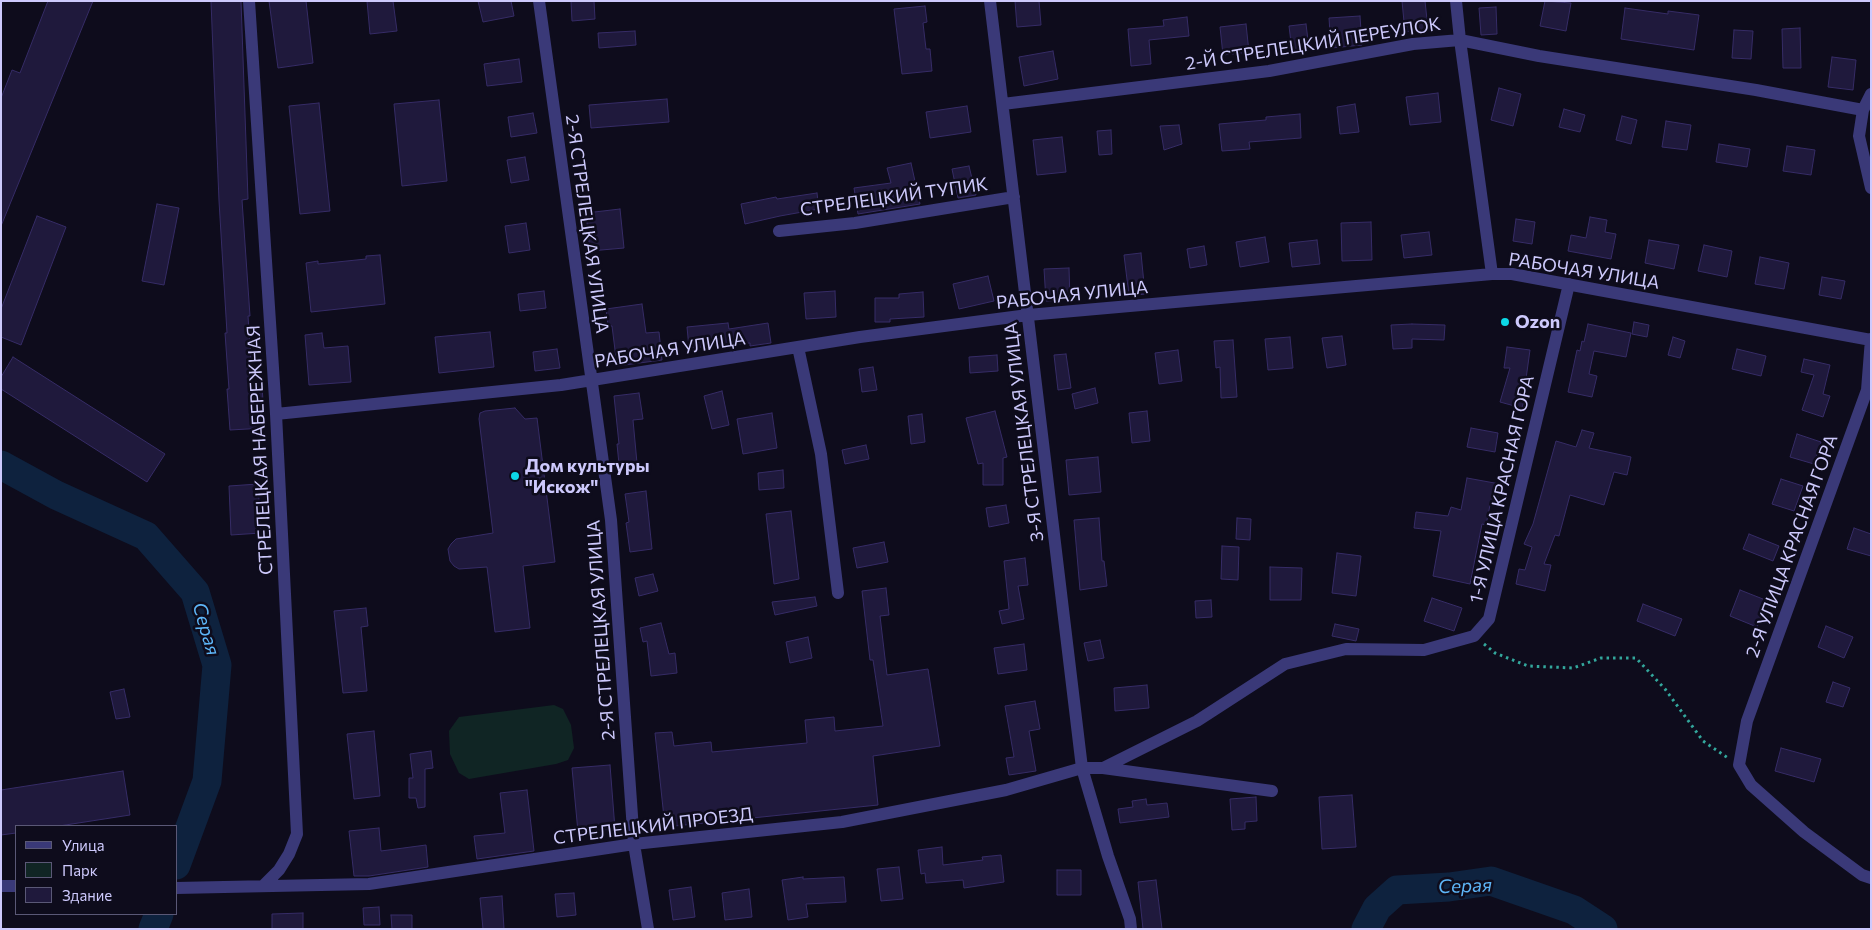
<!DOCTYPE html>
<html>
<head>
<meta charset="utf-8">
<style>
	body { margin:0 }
	#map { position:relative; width:1872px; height:930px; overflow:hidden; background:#0e0c1c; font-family:Commissioner,sans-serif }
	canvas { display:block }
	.frame { position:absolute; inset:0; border:2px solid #cdc9fc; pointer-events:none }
	.legend { position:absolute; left:15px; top:825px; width:162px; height:90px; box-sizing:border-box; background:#0e0c1c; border:1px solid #5a5876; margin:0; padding:6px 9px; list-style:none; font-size:15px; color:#cdc9fc }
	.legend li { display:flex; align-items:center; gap:10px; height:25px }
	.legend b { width:25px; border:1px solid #5a5876 }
</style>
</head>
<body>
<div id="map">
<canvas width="1872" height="930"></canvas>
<div class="frame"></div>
<ul class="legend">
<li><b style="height:6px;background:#3a3978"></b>Улица</li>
<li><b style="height:14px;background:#102524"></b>Парк</li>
<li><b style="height:14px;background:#1f193c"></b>Здание</li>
</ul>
</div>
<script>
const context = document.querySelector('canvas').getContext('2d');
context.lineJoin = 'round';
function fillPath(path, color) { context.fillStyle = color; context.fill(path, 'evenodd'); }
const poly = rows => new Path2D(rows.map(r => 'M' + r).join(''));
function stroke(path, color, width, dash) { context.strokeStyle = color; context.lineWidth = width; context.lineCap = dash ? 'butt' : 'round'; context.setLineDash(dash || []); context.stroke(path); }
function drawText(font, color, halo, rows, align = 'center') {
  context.font = font + ' Commissioner,sans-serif'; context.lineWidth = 5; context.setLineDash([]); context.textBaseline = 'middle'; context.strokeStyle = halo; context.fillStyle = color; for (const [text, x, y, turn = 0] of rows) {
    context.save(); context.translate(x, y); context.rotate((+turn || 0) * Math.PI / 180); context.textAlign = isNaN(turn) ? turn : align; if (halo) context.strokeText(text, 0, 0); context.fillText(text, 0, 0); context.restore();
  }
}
fillPath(poly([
	[554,705,563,709,571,725,574,748,568,760,556,764,469,779,459,773,450,754,449,731,459,717]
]), '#102524');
stroke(poly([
	[1,465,56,495,146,536,195,592,217,665,207,781,176,865],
	[153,929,159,914],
	[1366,929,1377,908,1397,890,1449,887,1491,881,1574,910,1603,929]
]), '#0e223e', 29);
const building = poly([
	[48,1,93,1,1,226,1,98,12,70,20,73,48,1],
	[211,1,241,1,248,199,242,200,250,316,248,316,253,387,262,387,265,428,230,430,227,389,229,389,225,333,227,333,219,201,211,1],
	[269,1,306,1,313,63,278,68,269,1],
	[367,1,393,1,397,31,370,34,367,1],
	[478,1,511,1,514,16,483,22,478,1],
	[571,1,594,1,595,19,572,21,571,1],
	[1015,1,1039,1,1041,25,1017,27,1015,1],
	[1402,1,1425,1,1428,29,1405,32,1402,1],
	[1545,1,1571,3,1566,31,1540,26,1545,1],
	[925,6,927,22,923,23,926,49,930,49,932,71,902,74,894,9,925,6],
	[1496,7,1497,34,1481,35,1479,8,1496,7],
	[1625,8,1668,14,1668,11,1699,15,1694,50,1621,39,1625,8],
	[1360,16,1362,45,1331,48,1329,18,1360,16],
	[1187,17,1189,36,1149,40,1151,64,1131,66,1128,29,1164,26,1163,20,1187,17],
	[1246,24,1249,52,1223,55,1220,27,1246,24],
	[1306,24,1309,48,1292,51,1289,26,1306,24],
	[1800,28,1801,68,1783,68,1782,29,1800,28],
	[1734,30,1753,31,1751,59,1732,58,1734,30],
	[635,31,636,45,599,48,598,33,635,31],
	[1053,51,1058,79,1024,86,1019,57,1053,51],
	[1832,57,1856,60,1853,90,1828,87,1832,57],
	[519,59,522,82,487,86,484,64,519,59],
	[1499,88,1521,94,1513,126,1491,120,1499,88],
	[1438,93,1441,122,1410,125,1406,97,1438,93],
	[667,99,669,122,591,128,589,105,667,99],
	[439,100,447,181,402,186,394,104,439,100],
	[319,103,330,211,300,214,289,106,319,103],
	[1355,104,1359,132,1340,134,1337,107,1355,104],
	[967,106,971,132,930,138,926,112,967,106],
	[1564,109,1585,115,1580,132,1559,127,1564,109],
	[533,113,537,133,511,137,508,117,533,113],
	[1300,114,1301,138,1249,142,1250,149,1222,151,1219,124,1266,120,1266,117,1300,114],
	[1622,116,1637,120,1631,144,1616,140,1622,116],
	[1666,121,1691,125,1687,150,1662,147,1666,121],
	[1179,125,1182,144,1164,150,1160,126,1179,125],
	[1111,130,1112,154,1099,155,1097,131,1111,130],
	[1062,137,1066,172,1037,175,1033,140,1062,137],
	[1719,144,1750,149,1747,167,1716,162,1719,144],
	[1787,146,1815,150,1811,175,1783,171,1787,146],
	[525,157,529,180,511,183,507,160,525,157],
	[911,163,920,204,858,214,854,188,891,183,887,168,911,163],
	[969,166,976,195,958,198,952,169,969,166],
	[817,193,819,209,780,216,745,224,741,204,776,197,777,199,817,193],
	[157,204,179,208,164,285,142,281,157,204],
	[620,209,624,248,590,251,586,213,620,209],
	[37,216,66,227,21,345,1,337,1,309,37,216],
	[1590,217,1607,220,1605,232,1616,234,1611,259,1568,251,1571,235,1586,238,1590,217],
	[1516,219,1535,222,1532,244,1513,241,1516,219],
	[1371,222,1372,260,1342,261,1341,223,1371,222],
	[526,223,530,250,509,253,505,226,526,223],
	[1429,232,1432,255,1404,258,1401,235,1429,232],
	[1265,237,1269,262,1240,267,1236,242,1265,237],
	[1317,240,1320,264,1292,267,1289,243,1317,240],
	[1649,240,1679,245,1674,269,1645,263,1649,240],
	[1704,245,1732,251,1727,277,1698,271,1704,245],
	[1204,246,1207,265,1190,268,1187,249,1204,246],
	[1141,253,1145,294,1129,296,1124,255,1141,253],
	[380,255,385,304,311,312,306,263,318,261,318,264,366,259,366,256,380,255],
	[1760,257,1789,263,1784,289,1755,284,1760,257],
	[1069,268,1070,300,1046,301,1044,269,1069,268],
	[988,276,994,301,959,309,953,284,988,276],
	[1822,277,1845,281,1841,299,1819,295,1822,277],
	[544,291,546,308,520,311,518,294,544,291],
	[835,291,836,317,806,319,804,293,835,291],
	[923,292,924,317,890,319,890,322,875,322,875,298,899,298,899,294,923,292],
	[642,304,646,333,659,332,662,360,617,366,612,326,608,326,606,309,642,304],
	[1634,322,1649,325,1647,337,1632,334,1634,322],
	[728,323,729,329,768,323,771,343,750,346,750,343,689,348,687,327,728,323],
	[1412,324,1445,325,1444,340,1412,339,1412,348,1393,349,1391,325,1412,324],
	[1588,324,1631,333,1626,357,1594,351,1589,374,1597,376,1592,397,1568,392,1577,350,1580,351,1582,341,1584,342,1588,324],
	[490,332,494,367,439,373,435,337,490,332],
	[322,333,324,348,348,346,351,382,309,385,305,335,322,333],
	[1342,336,1346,365,1327,368,1322,338,1342,336],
	[1290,337,1293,368,1268,370,1265,339,1290,337],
	[1673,337,1685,341,1680,358,1668,355,1673,337],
	[1233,340,1237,397,1221,398,1220,367,1216,368,1214,341,1233,340],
	[1507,347,1530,350,1525,386,1528,387,1522,408,1500,402,1510,368,1504,368,1507,347],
	[557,349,560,368,535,371,533,352,557,349],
	[1737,349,1766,356,1761,376,1732,369,1737,349],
	[1178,350,1182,381,1159,384,1155,353,1178,350],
	[1066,354,1071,388,1058,390,1054,355,1066,354],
	[997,355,998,371,970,373,969,357,997,355],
	[13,357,165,454,147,482,1,389,1,377,13,357],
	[1804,359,1830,365,1823,394,1830,396,1823,417,1802,410,1814,375,1801,372,1804,359],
	[873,367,877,390,862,392,859,369,873,367],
	[1095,388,1098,403,1075,409,1072,394,1095,388],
	[722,391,729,425,712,429,704,396,722,391],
	[639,393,643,419,633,420,637,463,619,464,617,444,619,444,614,396,639,393],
	[515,408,525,419,537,418,555,562,523,566,530,628,495,632,487,567,459,569,454,566,450,561,448,549,451,544,456,539,493,533,479,419,480,413,485,411,515,408],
	[995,411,1007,457,1003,458,1003,485,983,485,983,463,978,464,966,418,995,411],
	[1147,411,1150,441,1132,443,1129,413,1147,411],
	[772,413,777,448,743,454,737,419,772,413],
	[922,414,925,442,911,444,908,416,922,414],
	[1471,428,1498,433,1495,452,1467,447,1471,428],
	[1582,430,1594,433,1589,448,1631,457,1627,475,1614,472,1604,505,1570,495,1559,536,1555,535,1544,564,1551,565,1545,591,1516,584,1519,569,1525,570,1532,547,1524,544,1533,524,1556,441,1576,447,1582,430],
	[1797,434,1821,442,1814,464,1790,457,1797,434],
	[866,445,869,459,845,464,842,450,866,445],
	[1098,457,1101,492,1069,495,1066,460,1098,457],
	[783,470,784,488,759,490,758,473,783,470],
	[1467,478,1500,484,1496,506,1490,505,1486,525,1482,524,1470,584,1433,576,1441,531,1414,528,1416,512,1448,516,1451,507,1461,510,1467,478],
	[1781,479,1803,486,1794,511,1772,504,1781,479],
	[258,484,261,533,231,535,229,486,258,484],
	[646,491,652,549,630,552,626,523,629,522,625,494,646,491],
	[1006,505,1009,523,989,527,986,508,1006,505],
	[791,511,799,579,774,584,766,514,791,511],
	[1099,518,1102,561,1104,561,1107,586,1080,590,1074,520,1099,518],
	[1237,518,1251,519,1250,540,1236,539,1237,518],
	[1854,528,1871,534,1871,556,1847,549,1854,528],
	[1749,534,1779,546,1773,561,1743,549,1749,534],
	[884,542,888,562,857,568,853,548,884,542],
	[1222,546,1239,547,1238,580,1221,579,1222,546],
	[1337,553,1361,556,1356,596,1332,593,1337,553],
	[1025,558,1028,585,1018,586,1024,619,1002,624,999,611,1009,609,1004,561,1025,558],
	[1270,567,1302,568,1301,600,1270,600,1270,567],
	[653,574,658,591,639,596,635,578,653,574],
	[886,588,889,615,880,616,887,675,928,669,940,746,873,756,878,805,665,827,655,733,672,732,674,746,711,742,712,752,807,743,805,720,834,717,835,731,883,726,873,660,870,660,862,591,886,588],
	[1740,590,1768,601,1757,627,1730,616,1740,590],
	[815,597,817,606,775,615,772,602,815,597],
	[1432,598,1462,608,1454,631,1424,621,1432,598],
	[1211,600,1212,617,1196,618,1195,601,1211,600],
	[1643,604,1682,619,1675,636,1637,621,1643,604],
	[366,608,368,626,361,627,367,691,343,693,334,611,366,608],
	[661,623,669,654,675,653,677,673,651,676,647,641,643,642,640,628,661,623],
	[1335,624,1359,629,1356,641,1332,636,1335,624],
	[1826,626,1853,637,1844,658,1818,647,1826,626],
	[808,637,812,658,790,663,786,642,808,637],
	[1100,640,1104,658,1088,661,1084,643,1100,640],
	[1024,644,1027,670,998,674,994,648,1024,644],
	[1833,682,1850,688,1843,707,1826,702,1833,682],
	[1147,685,1149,708,1115,711,1114,688,1147,685],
	[124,689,130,717,116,719,110,692,124,689],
	[1035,701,1040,729,1029,731,1036,771,1009,775,1006,758,1014,757,1005,706,1035,701],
	[374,731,380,796,354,799,347,734,374,731],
	[1781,748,1821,759,1814,782,1775,771,1781,748],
	[431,751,433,768,425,769,425,807,418,808,416,798,409,798,409,778,413,778,410,754,431,751],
	[610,765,615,829,578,832,572,768,610,765],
	[123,771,130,815,59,826,16,826,16,833,1,835,1,790,123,771],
	[527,790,534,851,477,859,474,836,505,833,500,793,527,790],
	[1352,795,1356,847,1322,849,1319,797,1352,795],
	[1256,797,1257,821,1245,822,1245,829,1232,830,1230,799,1256,797],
	[1146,799,1147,805,1167,803,1169,817,1120,823,1118,809,1133,807,1132,801,1146,799],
	[379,828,381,851,426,845,428,867,369,876,354,876,349,831,379,828],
	[942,847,943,865,983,860,982,857,1001,855,1004,882,964,888,963,880,926,883,925,873,921,874,918,850,942,847],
	[899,867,903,899,881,901,877,869,899,867],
	[1057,870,1081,870,1081,895,1057,895,1057,870],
	[803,877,803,879,844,877,846,902,806,904,808,917,788,920,782,880,803,877],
	[1156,880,1162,929,1143,929,1138,882,1156,880],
	[691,887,695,917,673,920,669,890,691,887],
	[749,889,752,917,725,920,722,893,749,889],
	[574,893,576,915,557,917,555,894,574,893],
	[502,896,504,929,483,929,480,898,502,896],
	[379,907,380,925,364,925,363,908,379,907],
	[303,913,303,929,272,929,272,914,303,913],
	[391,915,412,915,412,929,392,929,391,915]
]);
fillPath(building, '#1f193c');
stroke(building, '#362c66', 1);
stroke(poly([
	[1484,644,1495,653,1528,666,1573,668,1601,658,1636,658,1665,689,1703,741,1728,758]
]), '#33a79c', 3, [2.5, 4]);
stroke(poly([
	[249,1,276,414,297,834,289,854,279,870,263,886],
	[539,1,611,520,634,844,648,929],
	[990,1,1082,768,1108,856,1130,919,1131,929],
	[1456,1,1460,40,1492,274],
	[1871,94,1863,110,1859,136,1871,188],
	[1003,104,1269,71,1413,44,1460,40,1539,56,1756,90,1863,110],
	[779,231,855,223,1014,197],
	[1871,339,1867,390,1747,721,1739,765,1751,785,1804,832,1862,875,1871,878],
	[798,347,821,454,838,593],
	[276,414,561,385,860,337,1028,315,1492,274,1512,274,1871,340],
	[1103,768,1272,791],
	[1,886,16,886],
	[176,888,369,884,634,844,842,822,1006,790,1082,768,1103,768,1197,721,1285,664,1346,649,1424,650,1474,636,1489,619,1569,284]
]), '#3a3978', 12);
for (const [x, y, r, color] of [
	[1505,322,5,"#0cd8e6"],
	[515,476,5,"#0cd8e6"]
]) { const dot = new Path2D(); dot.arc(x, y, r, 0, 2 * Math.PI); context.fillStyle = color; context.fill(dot); stroke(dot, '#0e0c1c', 2); }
drawText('18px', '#cdc9fc', '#0e0c1c', [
	["2-Й СТРЕЛЕЦКИЙ ПЕРЕУЛОК",1313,44,-9],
	["СТРЕЛЕЦКИЙ ТУПИК",894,197,-8],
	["2-Я СТРЕЛЕЦКАЯ УЛИЦА",587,224,82],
	["РАБОЧАЯ УЛИЦА",1584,271,9],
	["РАБОЧАЯ УЛИЦА",1072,295,-6],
	["РАБОЧАЯ УЛИЦА",670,350,-9],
	["3-Я СТРЕЛЕЦКАЯ УЛИЦА",1024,432,-97],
	["СТРЕЛЕЦКАЯ НАБЕРЕЖНАЯ",260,450,-93],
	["1-Я УЛИЦА КРАСНАЯ ГОРА",1502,489,-77],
	["2-Я УЛИЦА КРАСНАЯ ГОРА",1792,546,-70],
	["2-Я СТРЕЛЕЦКАЯ УЛИЦА",601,630,-94],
	["СТРЕЛЕЦКИЙ ПРОЕЗД",653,826,-7]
]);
drawText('bold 18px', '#cdc9fc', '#0e0c1c', [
	["Ozon",1515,322],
	["Дом культуры",525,466],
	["\"Искож\"",525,487]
], 'left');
drawText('italic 19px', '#5db5f7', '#0e0c1c', [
	["Серая",206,629,74],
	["Серая",1465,886,-2]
]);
</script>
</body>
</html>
